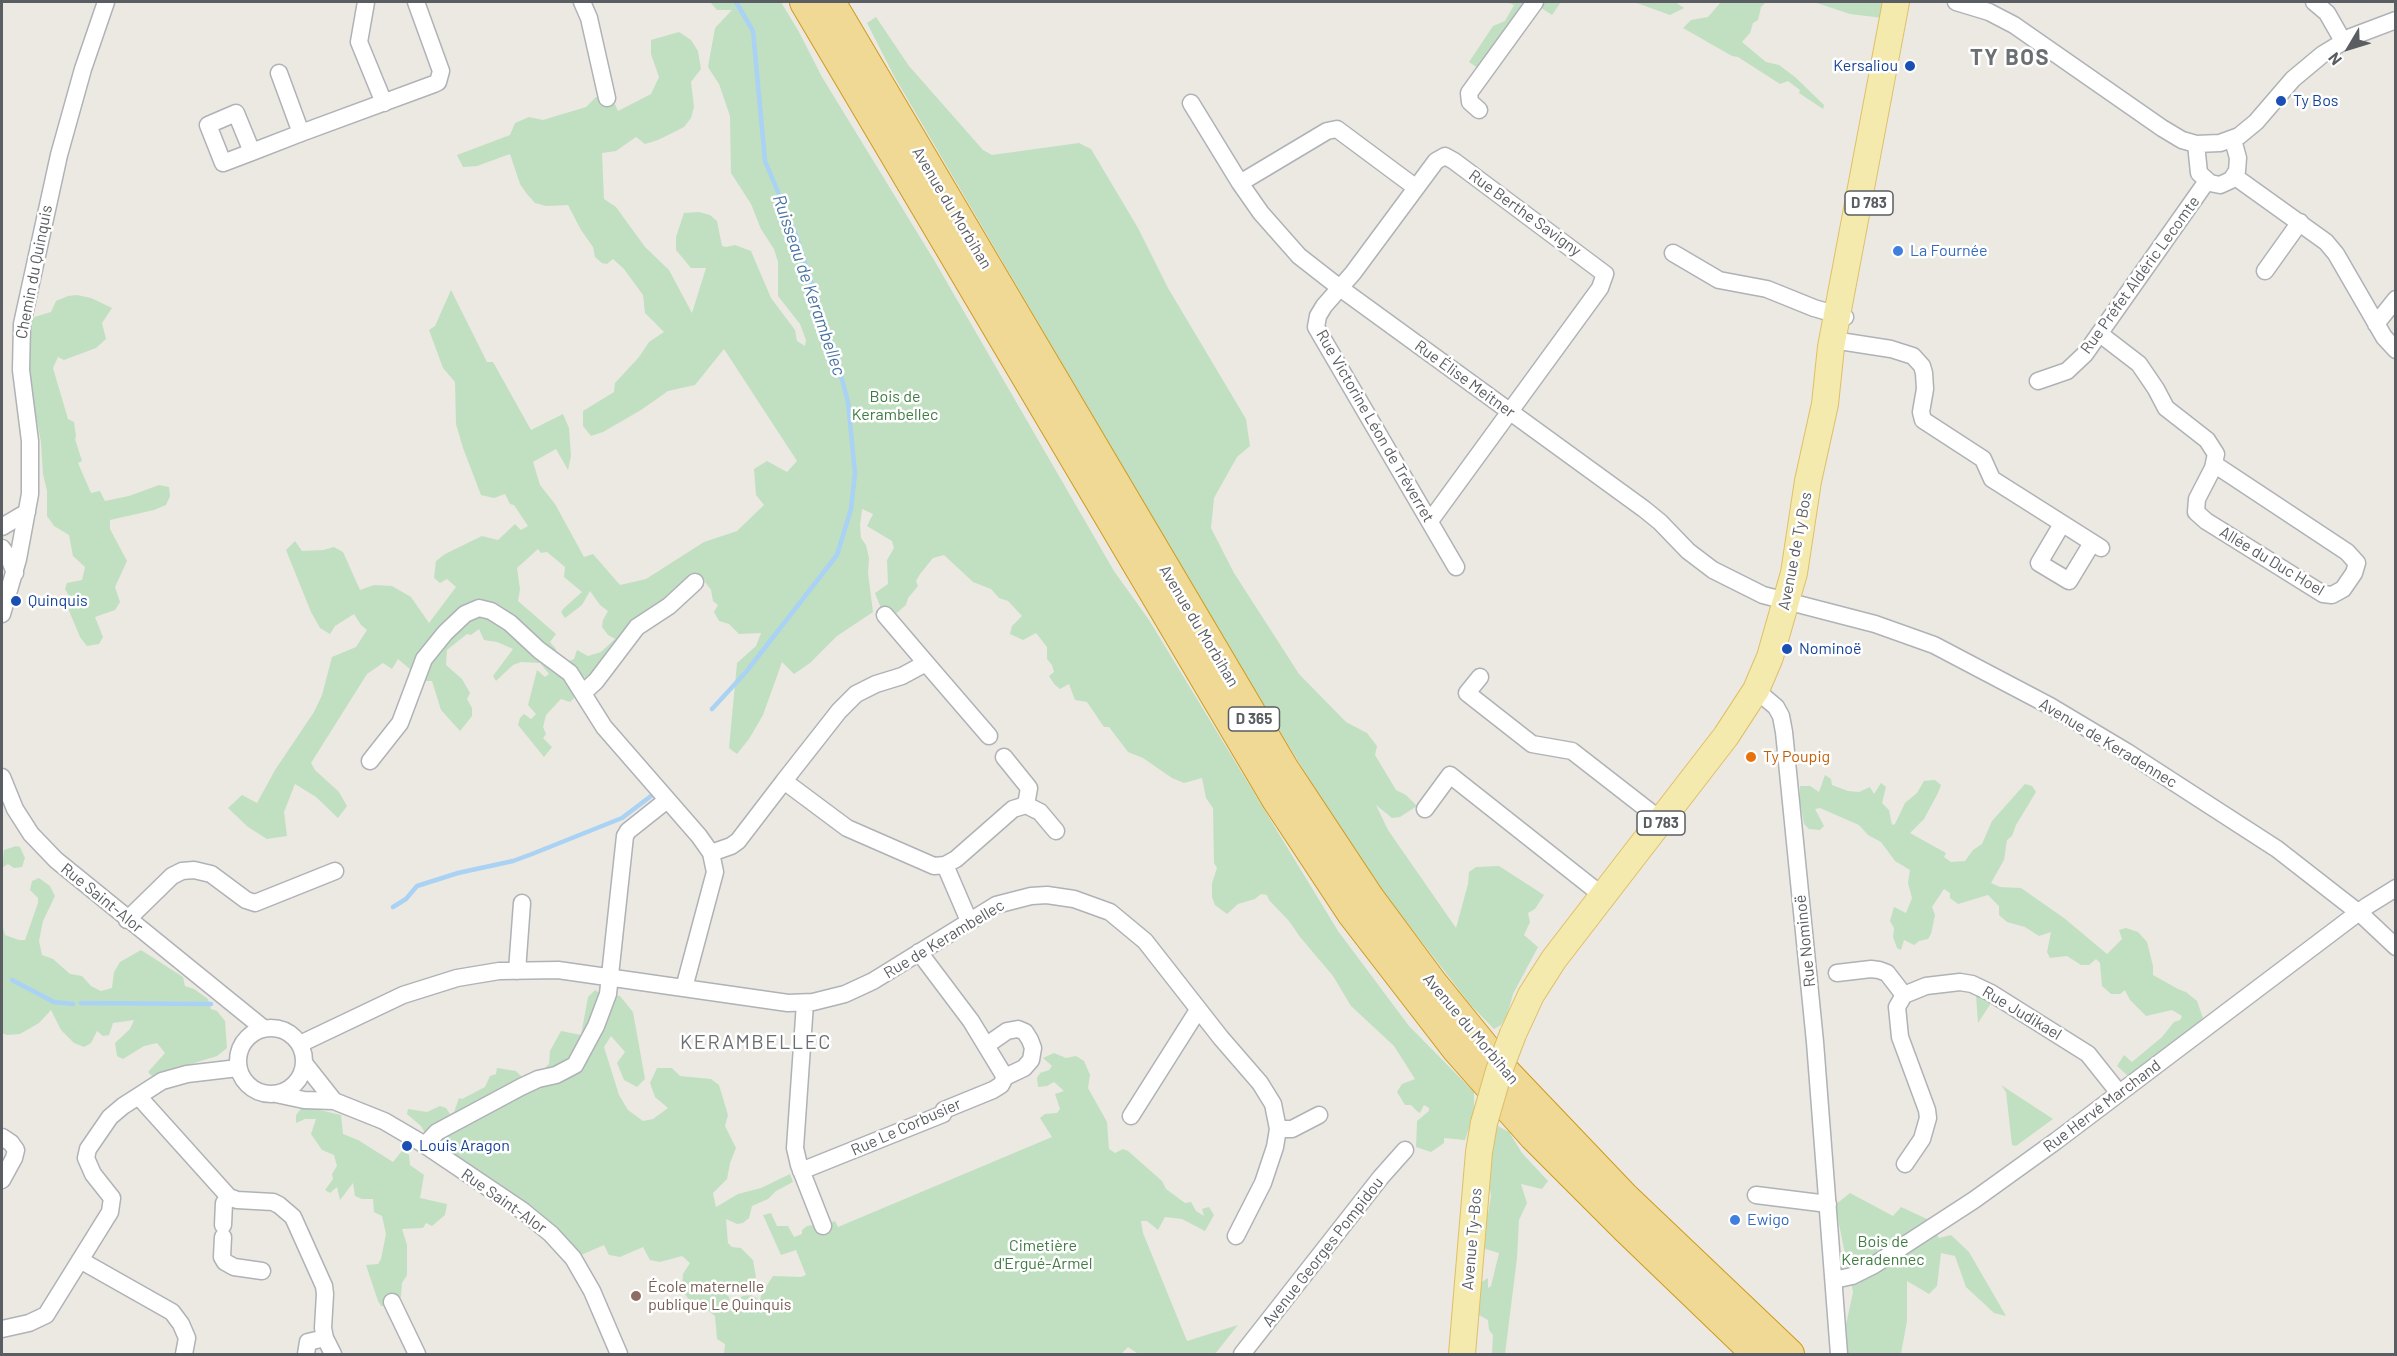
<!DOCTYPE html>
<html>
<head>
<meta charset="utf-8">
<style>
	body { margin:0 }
	#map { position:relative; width:2397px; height:1356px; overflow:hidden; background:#ebe9e2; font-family:Barlow,sans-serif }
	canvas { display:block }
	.frame { position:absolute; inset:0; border:3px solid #5a5d61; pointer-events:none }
	.north { position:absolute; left:2319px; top:18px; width:60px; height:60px; -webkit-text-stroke:4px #fff; paint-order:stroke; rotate:232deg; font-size:16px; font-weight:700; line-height:24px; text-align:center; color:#5a5d61 }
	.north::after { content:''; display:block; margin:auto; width:21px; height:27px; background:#5a5d61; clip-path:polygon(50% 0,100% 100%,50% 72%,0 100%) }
</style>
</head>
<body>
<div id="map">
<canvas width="2397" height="1356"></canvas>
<div class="frame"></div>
<div class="north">N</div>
</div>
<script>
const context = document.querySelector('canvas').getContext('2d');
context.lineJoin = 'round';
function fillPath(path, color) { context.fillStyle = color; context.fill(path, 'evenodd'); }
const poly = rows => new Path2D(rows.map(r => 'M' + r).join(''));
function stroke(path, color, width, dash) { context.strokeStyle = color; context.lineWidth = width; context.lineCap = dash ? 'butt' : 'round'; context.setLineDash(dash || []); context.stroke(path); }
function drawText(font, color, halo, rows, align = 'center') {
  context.font = font + ' Barlow,sans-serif'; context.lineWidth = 5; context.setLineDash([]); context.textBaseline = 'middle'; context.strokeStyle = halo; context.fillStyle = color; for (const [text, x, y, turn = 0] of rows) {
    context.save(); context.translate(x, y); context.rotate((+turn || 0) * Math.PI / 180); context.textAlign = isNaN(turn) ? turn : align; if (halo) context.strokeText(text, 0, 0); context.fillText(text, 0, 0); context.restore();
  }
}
fillPath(poly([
	[710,2,781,2,799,32,822,77,934,260,1114,571,1149,620,1338,931,1409,1026,1474,1092,1474,1113,1465,1140,1444,1138,1444,1143,1431,1152,1416,1147,1417,1121,1429,1111,1429,1108,1424,1105,1420,1113,1418,1112,1411,1105,1405,1105,1397,1092,1402,1084,1415,1079,1394,1046,1351,1006,1333,976,1300,937,1289,921,1269,900,1267,895,1261,894,1255,899,1238,904,1227,914,1215,905,1212,897,1212,883,1217,868,1214,863,1213,808,1206,798,1202,778,1184,783,1172,778,1143,758,1128,752,1109,727,1104,727,1087,702,1075,700,1069,684,1060,689,1054,684,1049,676,1054,672,1052,665,1047,659,1047,647,1036,633,1023,640,1010,634,1012,626,1022,616,1008,601,999,598,991,589,973,582,944,555,933,558,920,574,916,581,918,586,908,598,906,605,892,617,882,611,875,593,888,584,887,560,894,548,892,541,867,526,873,514,862,509,860,525,861,538,866,545,869,558,868,573,873,612,837,636,810,663,794,674,782,662,763,715,749,739,737,754,729,748,737,663,756,646,761,633,739,634,729,624,719,621,714,612,718,605,713,601,711,590,700,575,681,589,591,682,568,666,567,662,574,659,577,650,588,656,601,652,615,639,608,635,602,627,603,620,608,611,600,605,590,591,582,605,565,618,561,612,564,608,582,592,564,577,565,567,547,552,541,553,538,549,517,568,520,589,518,601,556,634,550,642,556,649,556,657,568,677,575,697,570,702,561,699,546,715,543,727,546,734,543,738,552,747,544,757,518,725,520,718,524,714,531,719,536,714,528,705,537,670,545,677,549,674,540,663,521,662,513,665,496,681,493,676,513,649,497,642,484,640,479,629,471,635,467,634,447,650,446,665,462,679,470,693,467,699,472,708,472,716,460,731,441,710,432,681,424,681,398,659,392,669,383,663,367,674,311,763,315,770,339,792,347,806,338,818,316,797,295,784,284,812,287,836,267,839,248,827,228,808,242,795,257,803,275,770,314,712,322,695,332,657,356,647,367,630,361,625,354,614,335,626,330,634,320,628,311,612,286,550,295,541,302,551,323,550,334,547,343,552,360,590,374,585,392,586,411,597,429,623,456,587,447,579,440,583,434,578,436,561,445,554,482,536,498,540,515,524,521,530,528,526,514,505,510,504,505,494,494,498,481,495,463,448,456,424,455,382,443,368,429,330,435,326,451,290,487,362,493,362,531,430,563,414,569,428,571,456,568,470,556,449,533,462,540,485,555,504,584,557,593,554,620,585,646,579,704,542,737,531,764,505,756,495,754,469,767,461,787,472,797,461,724,349,695,385,668,391,641,410,603,432,591,436,583,426,583,411,614,392,615,383,639,357,649,342,664,332,645,313,643,295,624,269,613,259,607,264,602,263,595,257,593,247,581,230,568,205,546,206,535,203,527,194,520,184,510,154,477,166,463,167,457,155,510,135,515,123,529,117,543,120,586,107,596,97,613,100,618,111,651,94,659,77,651,54,651,40,679,32,691,40,698,51,701,69,691,82,694,107,691,118,684,127,658,140,645,144,636,137,616,151,602,153,604,199,616,207,645,247,669,270,692,313,706,268,691,268,676,250,676,237,684,213,699,212,710,215,717,221,722,246,726,247,735,245,751,251,771,298,795,330,797,341,805,346,806,340,800,324,778,296,778,262,774,249,761,229,751,204,731,173,730,116,719,84,708,67,715,28,732,10,717,10],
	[1506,2,1561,2,1552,15,1535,4,1478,68,1469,62,1493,26,1505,21,1514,5],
	[1634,2,1675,2,1684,8,1670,15],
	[1721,2,1766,2,1761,7,1758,20,1753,23,1750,33,1742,42,1766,62,1779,65,1795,77,1824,105,1823,109,1799,93,1800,90,1788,81,1780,84,1738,57,1732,56,1683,28,1691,20,1708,17],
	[1814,2,1884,2,1883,18,1850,14],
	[876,17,909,66,983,150,992,155,1079,143,1091,149,1138,228,1168,288,1246,419,1250,446,1237,457,1214,498,1211,528,1234,573,1299,674,1346,722,1367,733,1377,746,1375,755,1396,790,1406,795,1417,806,1400,817,1392,818,1376,805,1388,830,1456,928,1468,884,1469,872,1476,867,1499,866,1544,895,1535,909,1528,913,1530,922,1524,935,1538,947,1513,994,1507,1015,1501,1025,1494,1029,1469,1003,1372,877,1337,824,1234,657,894,76,867,23],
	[77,295,91,298,112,308,102,323,106,339,96,348,64,360,58,357,53,368,68,419,74,422,76,436,75,439,82,461,78,463,91,493,100,491,105,501,129,496,159,485,169,487,170,496,166,505,154,510,110,520,110,529,127,561,115,587,120,602,115,610,95,617,103,637,99,644,87,646,80,637,67,606,70,598,65,589,67,583,82,580,85,567,73,556,69,535,54,526,47,516,47,491,43,474,41,442,29,381,31,318,51,312,56,301,68,296],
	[1825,775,1831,779,1832,785,1848,791,1859,792,1870,787,1874,794,1881,783,1886,787,1882,803,1889,810,1892,825,1895,824,1905,803,1917,793,1924,781,1935,780,1941,785,1938,793,1924,819,1910,833,1946,853,1944,857,1951,862,1965,861,1973,850,1982,844,1992,821,2025,784,2032,786,2036,792,2016,825,2012,836,2007,840,2004,860,1991,883,2000,887,2021,888,2064,918,2107,954,2122,939,2119,930,2126,928,2138,932,2147,942,2153,966,2153,975,2178,989,2186,992,2197,1001,2203,1018,2198,1028,2137,1075,2127,1075,2117,1066,2124,1055,2132,1062,2162,1037,2174,1022,2180,1020,2182,1016,2172,1010,2146,1016,2130,1000,2125,990,2120,994,2111,994,2102,986,2100,963,2096,959,2089,965,2081,965,2067,956,2050,958,2047,952,2051,932,2039,936,2025,927,2007,922,1999,915,1999,906,1988,895,1958,904,1950,898,1950,893,1944,889,1932,907,1935,915,1931,934,1928,939,1919,941,1914,945,1904,940,1901,950,1897,948,1893,937,1894,928,1890,921,1894,907,1906,913,1912,898,1908,883,1910,870,1895,861,1881,842,1868,835,1859,825,1820,808,1815,809,1824,826,1820,830,1809,829,1804,824,1800,801,1800,786,1810,786,1819,792],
	[16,846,20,847,25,858,22,867,14,868,8,864,2,868,4,850],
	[39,878,50,886,55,896,43,921,39,941,42,955,53,959,70,974,82,976,91,986,101,991,112,988,114,972,120,962,141,950,183,977,185,986,194,989,208,999,211,1009,217,1011,225,1021,227,1048,217,1056,152,1076,148,1072,165,1053,157,1043,144,1046,123,1059,117,1056,115,1043,130,1029,134,1020,113,1023,109,1035,103,1036,97,1031,91,1043,84,1047,74,1043,61,1030,51,1010,39,1023,20,1034,7,1035,2,1033,2,924,5,935,19,940,25,940,38,903,38,898,30,890,32,881],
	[595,990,600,993,620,996,633,1012,645,1079,637,1087,624,1080,617,1063,625,1052,611,1036,604,1047,619,1095,628,1110,643,1121,653,1119,668,1108,655,1097,650,1083,657,1068,672,1068,680,1076,711,1079,719,1085,728,1115,725,1126,736,1148,730,1163,727,1179,713,1193,716,1207,738,1194,761,1188,790,1174,793,1182,776,1191,768,1199,752,1206,749,1218,743,1223,737,1224,726,1219,728,1243,732,1247,741,1248,753,1260,756,1277,752,1286,744,1290,728,1282,721,1289,729,1297,731,1311,742,1296,751,1295,760,1300,762,1293,773,1276,801,1277,806,1275,796,1250,781,1255,763,1215,771,1213,777,1226,788,1226,794,1237,802,1234,802,1230,807,1226,813,1225,815,1229,835,1221,838,1227,1052,1137,1040,1118,1045,1114,1057,1113,1060,1109,1055,1094,1064,1091,1054,1082,1047,1086,1038,1087,1037,1078,1040,1073,1049,1070,1052,1066,1043,1058,1054,1053,1066,1058,1076,1056,1084,1061,1090,1075,1088,1088,1107,1122,1109,1149,1115,1153,1123,1149,1128,1151,1162,1181,1166,1189,1185,1203,1191,1202,1196,1211,1204,1216,1202,1209,1209,1207,1214,1215,1205,1231,1182,1219,1165,1217,1158,1230,1147,1221,1141,1221,1143,1233,1187,1341,1238,1325,1215,1354,1138,1354,1128,1347,1121,1354,724,1354,725,1344,717,1339,715,1316,701,1305,693,1306,682,1289,683,1274,690,1263,682,1256,660,1262,650,1260,643,1247,620,1257,609,1255,604,1245,581,1255,464,1165,425,1133,421,1126,407,1114,408,1109,427,1112,440,1106,446,1108,450,1114,454,1112,459,1098,462,1099,485,1087,490,1076,496,1074,497,1068,516,1071,529,1084,549,1064,550,1051,561,1031,581,1035,588,997],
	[1976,995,1991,1003,1978,1023],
	[2001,1085,2053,1119,2016,1146,2012,1145,2006,1092],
	[303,1106,341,1115,343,1134,358,1140,393,1162,402,1151,409,1155,410,1165,424,1175,420,1198,447,1204,445,1215,432,1226,426,1223,423,1228,402,1229,407,1245,407,1275,402,1283,401,1297,386,1306,381,1306,378,1301,366,1265,378,1264,381,1259,386,1234,382,1216,374,1212,373,1199,362,1199,355,1196,353,1183,340,1200,337,1187,330,1193,325,1190,333,1179,332,1174,337,1166,334,1155,322,1150,311,1134,316,1119,305,1119,296,1123,296,1115],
	[1498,1126,1509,1132,1522,1153,1548,1181,1542,1189,1521,1184,1527,1203,1519,1220,1517,1258,1505,1354,1492,1354,1493,1335,1489,1330,1488,1320,1477,1314,1477,1285,1488,1278,1488,1288,1491,1286,1499,1253,1482,1248,1483,1217,1488,1214,1491,1196,1489,1184,1491,1143],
	[1850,1193,1893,1216,1901,1207,1927,1219,1939,1238,1951,1235,1969,1252,2006,1316,1994,1313,1966,1287,1955,1256,1941,1253,1937,1286,1929,1294,1907,1281,1907,1321,1901,1354,1846,1354,1845,1329,1853,1292,1835,1205]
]), '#c1e0c1');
stroke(poly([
	[712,709,746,672,837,555,851,509,855,473,848,402,840,372,796,235,765,161,753,31,736,2],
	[393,907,406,899,417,886,458,873,513,861,532,854,622,818,651,796],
	[12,980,54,1002,73,1004],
	[81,1003,211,1004]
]), '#a9d2f4', 4.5);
const street = poly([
	[366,2,359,42,384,103],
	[582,2,589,18,607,98],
	[1956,2,1989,12,2014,25,2162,128,2182,140,2196,144,2220,143,2239,136,2256,122,2293,79,2323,54,2351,37,2396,20],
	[2314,2,2327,13,2343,41],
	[279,73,301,133],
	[1191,103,1240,183,1261,213,1299,256,1340,288,1644,509,1660,522,1688,551,1713,570,1763,595,1875,624,1934,645,2050,706,2127,752,2277,849,2363,916,2396,947],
	[1479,110,1470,102,1469,93,1535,2],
	[2196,144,2199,173,2210,183,2220,185,2231,180,2237,171,2238,158,2233,140],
	[252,152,236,113,208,125,223,163,252,152,301,133,434,84,438,82,441,71,416,2],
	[2234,176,2326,242,2336,254,2384,337,2396,350],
	[1240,183,1327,131,1337,129,1415,187],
	[1673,253,1719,280,1767,289,1814,308,1845,317],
	[2265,271,2300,222],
	[2376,324,2396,299],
	[2100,334,2139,364,2156,389,2166,408,2207,440,2216,454,2213,468,2197,499,2196,512,2206,521,2323,594,2332,595,2343,589,2354,573,2357,563,2347,552,2214,464],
	[1833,340,1891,349,1913,356,1922,366,1924,373,1925,389,1921,412,1923,420,1983,459,1992,479,2101,548],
	[2038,381,2067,371,2085,354,2207,181],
	[1430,521,1600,288,1605,274,1454,161,1445,156,1436,161,1353,273,1324,306,1318,316,1316,327,1456,567],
	[2062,524,2039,563,2069,581,2092,543],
	[2,527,27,512],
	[2,548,9,558,15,573],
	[2,614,18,559,30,494,30,441,21,370,22,324,59,155,83,69,106,2],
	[885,615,926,663],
	[1480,677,1467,693,1532,744,1572,751,1662,821],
	[1756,690,1776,707,1781,716,1784,732,1815,1042,1839,1354],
	[583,693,596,681,637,627,669,606,695,582],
	[370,761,400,723,424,659,445,633,465,614,479,608,491,611,510,623,539,650,570,673,604,727,699,836,711,853,715,872,684,988],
	[2,777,15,809,31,834,56,860,263,1028],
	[1026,805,1040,812,1056,831],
	[1425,809,1450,775,1603,896],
	[711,853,731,846,738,841,784,781],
	[945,865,956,859,1013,809,1026,805,1029,788,1004,757],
	[127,920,172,876,182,871,194,870,211,874,246,900,255,903,335,871],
	[969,921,945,865,934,866,847,828,784,781,839,711,856,694,876,684,902,676,926,663,989,736],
	[919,952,971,1021,1005,1077,1024,1068,1031,1060,1033,1048,1030,1040,1025,1032,1018,1029,1007,1031,987,1045],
	[517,971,522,903],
	[1837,973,1871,969,1879,970,1887,973,1904,995],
	[805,1003,795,1148,799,1165,823,1226],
	'238 1061a33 33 0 1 1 66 0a33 33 0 1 1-66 0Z',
	[300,1044,403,995,457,978,499,971,558,970,788,1003,813,1002,845,994,873,981,996,905,1031,896,1047,895,1074,899,1110,912,1145,941,1221,1038,1260,1083,1273,1104,1278,1129,1275,1147,1263,1183,1236,1236],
	[304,1063,334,1101],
	[276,1094,304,1100,334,1101,384,1121,425,1145,523,1211,551,1234,573,1258,592,1291,619,1354],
	[139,1097,229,1197,237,1200,273,1202,279,1205,293,1217,324,1286,325,1294,323,1328,325,1338,333,1354],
	[1131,1116,1198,1010],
	[1278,1129,1292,1129,1319,1115],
	[2,1137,11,1143,16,1150,14,1158,2,1180],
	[425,1145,437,1132,521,1087,538,1079,556,1075,575,1065,596,1026,608,994,625,836,628,831,667,800],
	[1905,1164,1922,1139,1928,1118,1927,1110,1900,1037,1897,1007,1904,995,1926,986,1960,982,1972,984,1991,993,2088,1054,2119,1093],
	[801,1171,943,1114,944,1110,993,1090,1001,1085,1005,1077],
	[1756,1195,1828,1204],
	[223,1225,224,1203,229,1197],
	[223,1237,222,1257,225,1262,234,1267,262,1271],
	[80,1260,172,1312,181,1324,187,1338,184,1354],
	[1834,1280,1852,1276,1874,1265,1974,1200,2056,1141,2367,906,2396,888],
	[392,1302,417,1354],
	[2,1329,29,1323,46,1315,110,1212,112,1198,93,1174,86,1158,88,1149,110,1117,123,1106,162,1081,187,1074,238,1068],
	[306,1354,308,1342,325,1338],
	[1242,1354,1381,1177,1405,1150]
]);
const primary = poly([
	[1513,1034,1531,995,1554,959,1726,736,1756,690,1770,657,1794,573,1808,481,1825,404,1831,347,1896,2],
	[1462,1354,1479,1152,1484,1123]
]);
const highway = poly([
	[805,2,1278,801,1352,913,1457,1049,1534,1136,1627,1229,1757,1354],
	[830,2,1283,768,1369,898,1432,983,1501,1068,1624,1197,1789,1354]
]);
stroke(street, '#afb2b6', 19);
stroke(primary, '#dfbf66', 28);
stroke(highway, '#d29a1b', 32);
stroke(street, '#fff', 16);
stroke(primary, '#f5eaad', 26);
stroke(highway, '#efd994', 30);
const primaryBridge = poly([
	[1484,1123,1499,1071,1513,1034]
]);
stroke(primaryBridge, '#dfbf66', 28, []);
stroke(primaryBridge, '#f5eaad', 26);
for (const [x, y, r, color] of [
	[1910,66,6,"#1a4fb4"],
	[2281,101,6,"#1a4fb4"],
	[1898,251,6,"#3f7fe0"],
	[16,601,6,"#1a4fb4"],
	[1787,649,6,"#1a4fb4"],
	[1751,757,6,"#e8710a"],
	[407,1146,6,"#1a4fb4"],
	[1735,1220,6,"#3f7fe0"],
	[636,1296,6,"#8d6e63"]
]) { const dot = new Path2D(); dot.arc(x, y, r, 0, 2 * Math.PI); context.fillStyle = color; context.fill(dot); stroke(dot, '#fff', 2); }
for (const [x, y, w] of [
	[1869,203,48],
	[1254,719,51],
	[1661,823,48]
]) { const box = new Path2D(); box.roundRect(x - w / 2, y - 12, w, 24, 4.5); context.fillStyle = '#fff'; context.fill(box); stroke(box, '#5a5d61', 1.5); }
drawText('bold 15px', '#5a5d61', null, [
	["D 783",1869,203],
	["D 365",1254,719],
	["D 783",1661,823]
]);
drawText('16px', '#164399', '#fff', [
	["Kersaliou",1898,66,"right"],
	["Ty Bos",2293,101],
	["Quinquis",28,601],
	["Nominoë",1799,649],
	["Louis Aragon",419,1146]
], 'left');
drawText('16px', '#5a5d61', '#fff', [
	["Avenue du Morbihan",952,208,59],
	["Rue Berthe Savigny",1525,213,36],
	["Chemin du Quinquis",34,272,-79],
	["Rue Préfet Aldéric Lecomte",2140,275,-54],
	["Rue Élise Meitner",1465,379,36],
	["Rue Victorine Léon de Tréverret",1375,426,60],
	["Avenue de Ty Bos",1795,551,-79],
	["Allée du Duc Hoel",2272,561,31],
	["Avenue du Morbihan",1199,626,59],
	["Avenue de Keradennec",2108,743,31],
	["Rue Saint-Alor",102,898,39],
	["Rue de Kerambellec",944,939,-31],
	["Rue Nominoë",1805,941,-96],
	["Rue Judikael",2022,1013,31],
	["Avenue du Morbihan",1471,1029,50],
	["Rue Hervé Marchand",2102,1106,-37],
	["Rue Le Corbusier",906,1127,-24],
	["Rue Saint-Alor",504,1201,35],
	["Avenue Ty-Bos",1472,1239,-85],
	["Avenue Georges Pompidou",1323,1252,-52]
]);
drawText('16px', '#366cbe', '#fff', [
	["La Fournée",1910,251],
	["Ewigo",1747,1220]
], 'left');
drawText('16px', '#3e7c41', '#fff', [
	["Bois de",895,397],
	["Kerambellec",895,415],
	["Bois de",1883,1242],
	["Keradennec",1883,1260],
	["Cimetière",1043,1246],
	["d'Ergué-Armel",1043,1264]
]);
drawText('16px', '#c56008', '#fff', [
	["Ty Poupig",1763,757]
], 'left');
drawText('16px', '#785e54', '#fff', [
	["École maternelle",648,1287],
	["publique Le Quinquis",648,1305]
], 'left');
drawText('italic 18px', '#4974a3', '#fff', [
	["Ruisseau de Kerambellec",809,285,71]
]);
context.letterSpacing = '1.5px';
drawText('20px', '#6b6f72', '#fff', [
	["KERAMBELLEC",756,1042]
]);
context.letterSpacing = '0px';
context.letterSpacing = '1.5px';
drawText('bold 22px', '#6b6f72', '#fff', [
	["TY BOS",2010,58]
]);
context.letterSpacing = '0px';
</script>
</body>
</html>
